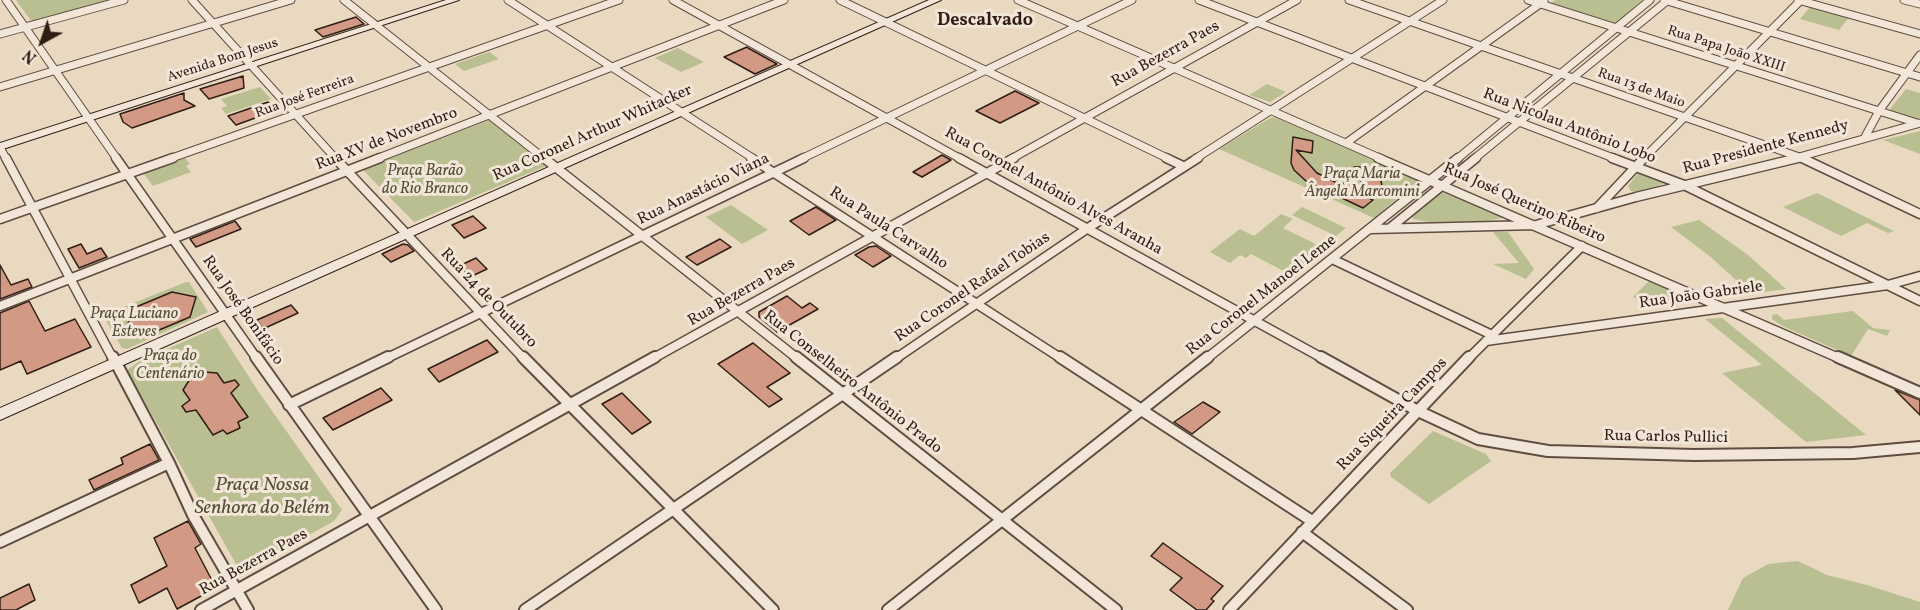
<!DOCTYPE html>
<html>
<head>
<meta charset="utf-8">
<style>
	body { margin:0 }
	#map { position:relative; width:1920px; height:610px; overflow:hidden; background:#e9d9c1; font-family:Vollkorn,serif }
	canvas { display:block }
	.north { position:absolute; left:12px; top:12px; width:60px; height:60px; -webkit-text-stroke:4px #f1e6d7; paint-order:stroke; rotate:220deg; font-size:16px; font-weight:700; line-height:24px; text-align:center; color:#301e15 }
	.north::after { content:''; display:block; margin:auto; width:21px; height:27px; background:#301e15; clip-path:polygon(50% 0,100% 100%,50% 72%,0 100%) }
</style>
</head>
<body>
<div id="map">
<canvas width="1920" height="610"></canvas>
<div class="north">N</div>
</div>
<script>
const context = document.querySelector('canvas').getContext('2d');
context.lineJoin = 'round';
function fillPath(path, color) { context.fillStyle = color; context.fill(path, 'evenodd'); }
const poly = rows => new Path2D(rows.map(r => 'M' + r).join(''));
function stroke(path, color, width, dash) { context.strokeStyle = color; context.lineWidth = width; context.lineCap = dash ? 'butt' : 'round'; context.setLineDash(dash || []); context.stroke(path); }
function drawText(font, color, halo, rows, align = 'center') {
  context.font = font + ' Vollkorn,serif'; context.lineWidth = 6; context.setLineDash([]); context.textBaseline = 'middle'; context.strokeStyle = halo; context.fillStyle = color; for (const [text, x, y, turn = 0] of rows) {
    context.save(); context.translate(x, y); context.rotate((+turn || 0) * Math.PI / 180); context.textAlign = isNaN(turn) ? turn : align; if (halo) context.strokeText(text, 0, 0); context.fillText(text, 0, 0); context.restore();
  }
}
fillPath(poly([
	[16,0,115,0,32,22],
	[1555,0,1642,0,1616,23,1552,5,1551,3],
	[1810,7,1850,16,1839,30,1800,19],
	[678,48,704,62,681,72,655,58],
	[489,52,499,59,464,71,455,64],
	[1267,84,1286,92,1270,102,1249,95],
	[260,87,271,99,226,114,221,108,227,106,221,99],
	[1906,89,1920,93,1920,118,1911,119,1896,114,1890,109],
	[1275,117,1416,178,1418,181,1374,218,1219,149,1270,118],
	[490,120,548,165,414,222,362,169],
	[1920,131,1920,154,1883,140],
	[185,158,190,164,186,166,191,172,153,186,143,173],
	[1639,172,1663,181,1665,183,1640,193,1631,191,1628,186],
	[1441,192,1501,215,1502,218,1486,221,1428,222,1413,219,1412,216],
	[1817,193,1894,231,1888,233,1867,223,1841,236,1783,207],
	[731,205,768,230,742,244,706,217],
	[1302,207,1346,228,1336,236,1292,215],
	[1281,214,1293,219,1283,228,1326,249,1293,276,1251,254,1246,258,1240,255,1230,263,1210,252,1240,229,1254,236],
	[1699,220,1748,255,1786,289,1751,294,1712,258,1671,227],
	[1493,232,1508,232,1534,269,1526,279,1493,264,1519,263],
	[1650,280,1694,300,1695,302,1654,307,1633,297],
	[186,282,189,282,208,312,127,349,122,348,104,317,106,314],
	[1853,311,1873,328,1890,330,1887,336,1868,329,1851,356,1782,326,1772,319,1772,315,1777,314,1784,320],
	[1722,318,1866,435,1806,442,1722,373,1762,365,1705,319],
	[217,327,258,391,342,510,334,521,241,573,127,370,138,362],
	[1433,431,1486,454,1491,461,1429,504,1391,477,1390,473],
	[1798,561,1827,575,1867,585,1920,602,1920,610,1728,610,1743,578,1768,564]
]), '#b9bf91');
const building = poly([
	[356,17,364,24,323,37,315,30,356,17],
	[747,47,748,48,777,64,755,74,724,57,747,47],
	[243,76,244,88,209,99,200,89,243,76],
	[1015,91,1039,103,1000,123,976,111,1015,91],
	[184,93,184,100,195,106,132,128,123,122,120,114,184,93],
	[268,102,277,110,236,125,228,116,268,102],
	[1293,137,1313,141,1312,153,1296,150,1317,173,1341,185,1346,181,1365,190,1354,167,1364,167,1380,176,1382,186,1360,194,1373,200,1363,208,1306,181,1294,170,1291,163,1293,137],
	[942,155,951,160,922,177,913,172,942,155],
	[816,207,836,220,809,235,790,221,816,207],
	[473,216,486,228,464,238,452,225,473,216],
	[235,221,241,229,196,247,190,239,235,221],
	[720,239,731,247,697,265,686,257,720,239],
	[81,244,87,254,101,248,107,257,79,268,68,249,81,244],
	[403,244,408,245,414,251,391,262,382,254,403,244],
	[876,246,891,256,873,267,855,255,869,247,876,246],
	[476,258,487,269,470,277,459,266,476,258],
	[0,265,11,285,28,279,32,287,0,299,0,265],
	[172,292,196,297,190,317,152,333,126,327,136,307,172,292],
	[787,296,802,308,810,303,818,309,777,332,759,317,759,312,787,296],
	[29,301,45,331,75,319,91,347,27,374,21,361,0,370,0,313,29,301],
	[291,305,298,313,263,329,257,320,291,305],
	[487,340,498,352,439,382,428,369,487,340],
	[753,343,790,373,767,387,782,399,769,407,718,364,753,343],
	[205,372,217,373,224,383,235,380,239,385,231,393,248,417,238,422,240,428,227,434,223,430,213,435,196,410,186,412,182,406,190,400,183,390,190,379,205,372],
	[381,388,392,400,333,430,323,418,381,388],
	[1895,390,1920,400,1920,415,1895,390],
	[622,393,651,422,632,434,602,404,622,393],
	[1203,402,1220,412,1192,434,1174,422,1203,402],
	[150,444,159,460,94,490,89,480,123,464,121,458,150,444],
	[188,521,201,544,195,548,216,588,177,609,167,588,139,603,131,585,167,566,154,538,188,521],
	[1163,543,1223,586,1211,599,1214,601,1206,610,1197,610,1170,590,1182,578,1151,556,1163,543],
	[29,584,35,600,16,610,0,610,0,598,29,584]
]);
fillPath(building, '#d29984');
stroke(building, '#301e15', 1.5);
const streetFar2 = poly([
	[6,0,117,159],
	[192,0,336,159],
	[344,0,545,159],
	[508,0,754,159],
	[673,0,961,159],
	[840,0,1169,159],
	[1018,0,1382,159],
	[1199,0,1616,159],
	[1349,0,1805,159],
	[1528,0,1917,123],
	[1664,0,1920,77],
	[1798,0,1920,34],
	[1904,0,1920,4],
	[0,34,124,0],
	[0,87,291,0],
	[1865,137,1879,111,1920,55],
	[1346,143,1544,1],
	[0,147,6,159],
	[169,159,619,0],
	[376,159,784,0],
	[801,159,1132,0],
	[1011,159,1297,0],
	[1195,159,1443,0],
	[1457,159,1650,0],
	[1474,159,1668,0],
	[1643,159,1801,0],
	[1792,159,1920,123]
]);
const streetFar1 = poly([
	[6,158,113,359],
	[116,158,257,359],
	[335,158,524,359],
	[544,158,798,359],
	[751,158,1062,359],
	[959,158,1324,359],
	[1166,158,1183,166],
	[1378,158,1841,359],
	[1612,158,1684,185,1920,301],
	[1802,158,1920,214],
	[1597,208,1644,158],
	[0,219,173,158],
	[1390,228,1476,158],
	[1371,229,1536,225,1636,197,1798,158],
	[1332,259,1492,335],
	[0,306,380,158],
	[1486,341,1888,285,1920,276],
	[385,359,804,158],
	[652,359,1014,158],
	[895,359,1088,228,1198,158],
	[1206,359,1458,158],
	[1468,359,1582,246]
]);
const street = poly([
	[113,357,169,463,193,515,248,610],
	[256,357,436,610],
	[523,357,773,610],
	[796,357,1116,610],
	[1060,357,1312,521],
	[1321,357,1418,411,1478,439,1548,451,1694,455,1853,453,1920,447],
	[1838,357,1920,393],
	[289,405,388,357],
	[1302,532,1407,610],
	[0,542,169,463],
	[201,610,655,357],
	[525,610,897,357],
	[888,610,1208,357],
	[1229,610,1469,357]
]);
const secondary = poly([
	[446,0,459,0,0,150,0,143,446,0],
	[929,0,941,0,0,420,0,408,929,0]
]);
stroke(streetFar2, '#5e4d40', 9);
stroke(streetFar1, '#5e4d40', 11);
stroke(street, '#5e4d40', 14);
stroke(secondary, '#301e15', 2);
stroke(streetFar2, '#f1e6d7', 7);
stroke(streetFar1, '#f1e6d7', 8);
stroke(street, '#f1e6d7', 10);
fillPath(secondary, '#f1e6d7');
drawText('14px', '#301e15', '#f1e6d7', [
	["Rua Papa João XXIII",1726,50,18],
	["Avenida Bom Jesus",223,61,-18],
	["Rua 13 de Maio",1641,89,20],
	["Rua José Ferreira",305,97,-20]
]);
drawText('16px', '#301e15', '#f1e6d7', [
	["Rua Bezerra Paes",1166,55,-29],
	["Rua Nicolau Antônio Lobo",1569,127,21],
	["Rua Coronel Arthur Whitacker",593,134,-24],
	["Rua XV de Novembro",387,140,-21],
	["Rua Presidente Kennedy",1766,148,-15],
	["Rua Anastácio Viana",704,190,-26],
	["Rua Coronel Antônio Alves Aranha",1053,192,29],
	["Rua José Querino Ribeiro",1524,204,24],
	["Rua Paula Carvalho",888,229,33],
	["Rua Coronel Rafael Tobias",973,288,-34],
	["Rua Bezerra Paes",742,293,-30],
	["Rua Coronel Manoel Leme",1262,296,-38],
	["Rua João Gabriele",1701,296,-8],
	["Rua 24 de Outubro",488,299,46],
	["Rua José Bonifácio",242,311,55],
	["Rua Conselheiro Antônio Prado",852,383,38],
	["Rua Siqueira Campos",1393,415,-46],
	["Rua Carlos Pullici",1666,438,1],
	["Rua Bezerra Paes",254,563,-29]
]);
drawText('italic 16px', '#594e3a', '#f1e6d7', [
	["Praça Barão",425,172],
	["do Rio Branco",425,190],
	["Praça Maria",1362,175],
	["Ângela Marcomini",1362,193],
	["Praça Luciano",134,315],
	["Esteves",134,333],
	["Praça do",170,357],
	["Centenário",170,375]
]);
drawText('bold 18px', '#301e15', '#f1e6d7', [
	["Descalvado",985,22]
]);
drawText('italic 20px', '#594e3a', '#f1e6d7', [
	["Praça Nossa",262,486],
	["Senhora do Belém",262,509]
]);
</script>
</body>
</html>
